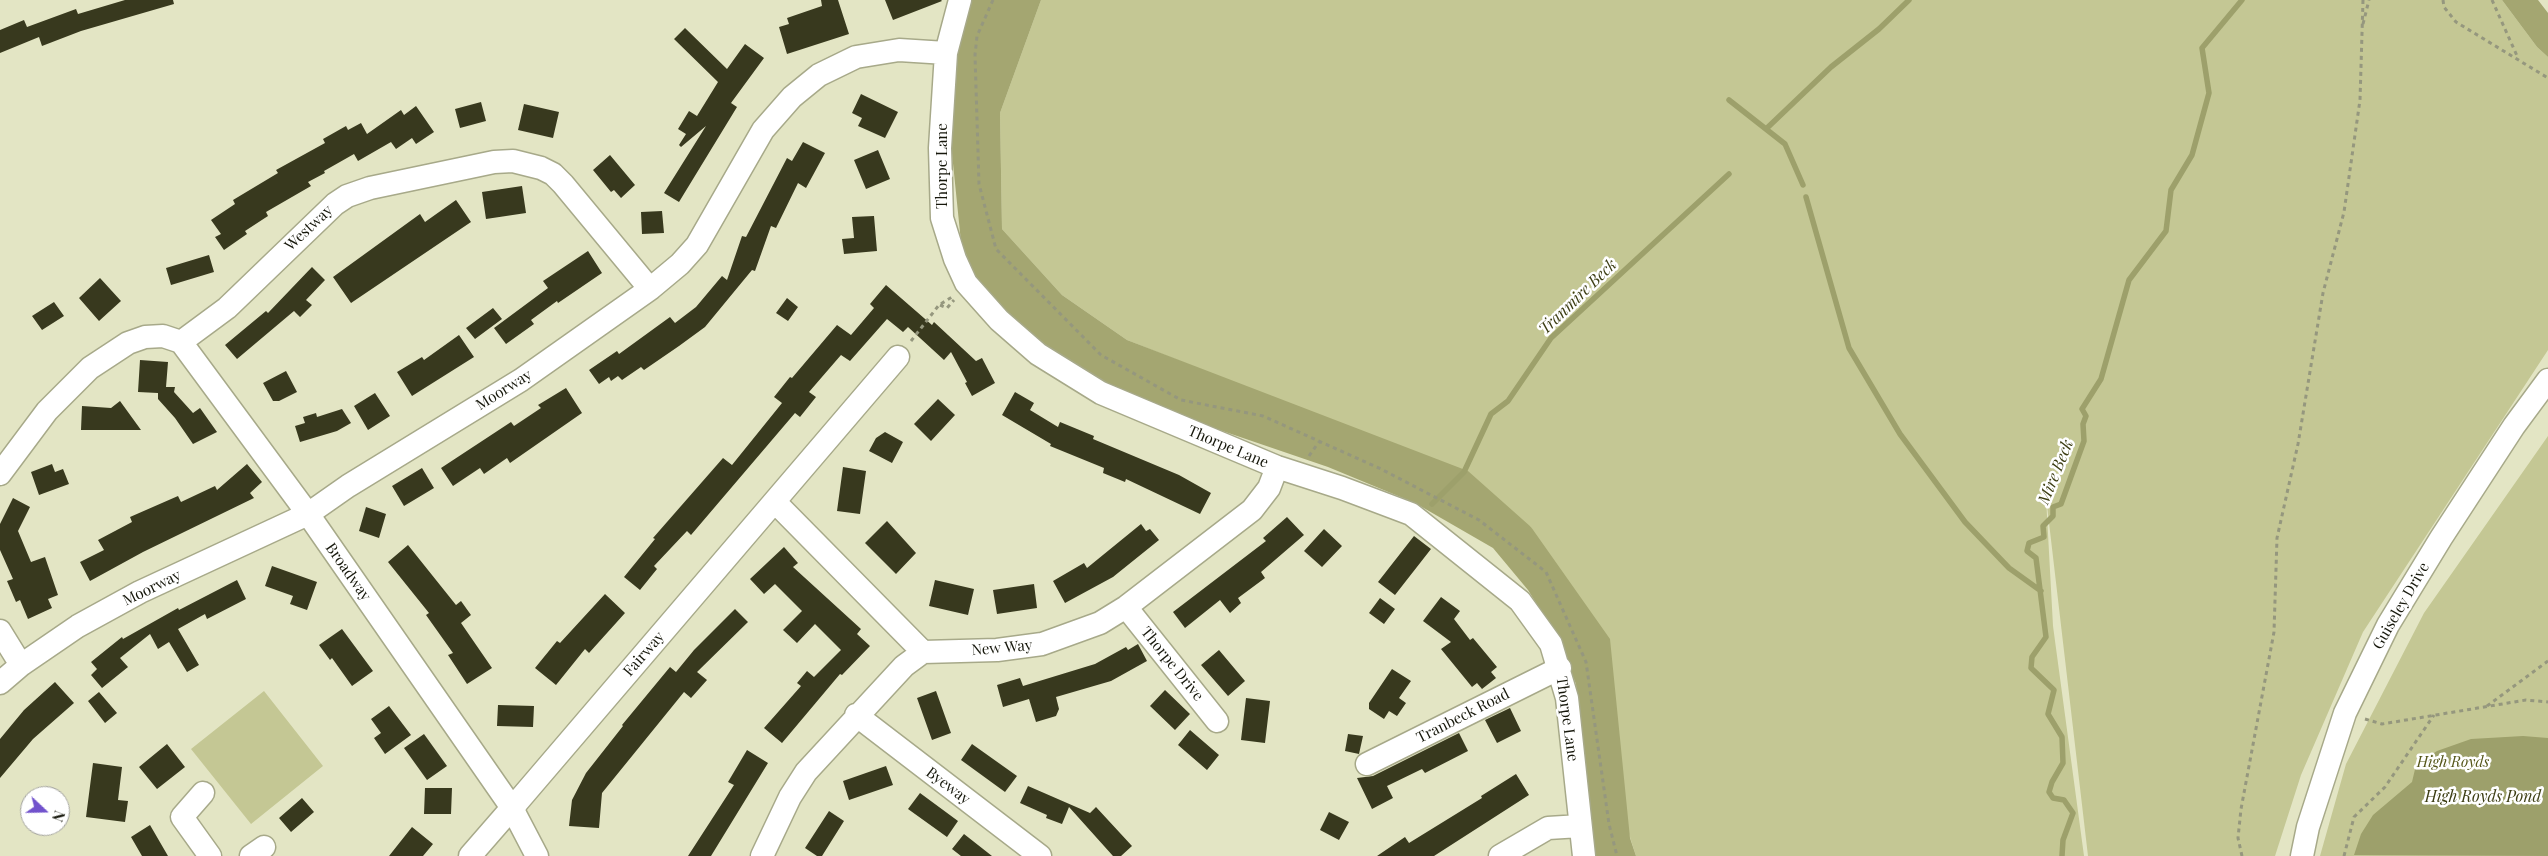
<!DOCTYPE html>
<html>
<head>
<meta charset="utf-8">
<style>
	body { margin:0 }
	#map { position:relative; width:2548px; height:856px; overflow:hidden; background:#e3e5c4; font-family:"Playfair Display",serif }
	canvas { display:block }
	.north { position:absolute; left:20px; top:786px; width:50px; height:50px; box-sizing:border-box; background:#fff; border:1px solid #a2a29d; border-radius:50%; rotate:111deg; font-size:14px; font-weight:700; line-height:20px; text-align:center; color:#16170b }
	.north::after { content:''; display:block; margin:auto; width:18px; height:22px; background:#7152cc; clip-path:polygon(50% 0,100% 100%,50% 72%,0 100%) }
</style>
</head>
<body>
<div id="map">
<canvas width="2548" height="856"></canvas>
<div class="north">N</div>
</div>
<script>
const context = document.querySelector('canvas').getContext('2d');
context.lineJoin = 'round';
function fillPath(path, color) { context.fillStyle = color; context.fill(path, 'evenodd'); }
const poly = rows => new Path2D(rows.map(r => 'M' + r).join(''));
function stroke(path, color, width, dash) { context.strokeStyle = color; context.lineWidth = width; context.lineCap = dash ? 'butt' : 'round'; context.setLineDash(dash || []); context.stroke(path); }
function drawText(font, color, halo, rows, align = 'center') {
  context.font = font + ' "Playfair Display",serif'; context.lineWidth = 5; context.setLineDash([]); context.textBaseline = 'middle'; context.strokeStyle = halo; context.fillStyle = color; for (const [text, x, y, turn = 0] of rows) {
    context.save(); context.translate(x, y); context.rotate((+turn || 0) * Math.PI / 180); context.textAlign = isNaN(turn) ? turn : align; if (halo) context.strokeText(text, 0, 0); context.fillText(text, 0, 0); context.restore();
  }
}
fillPath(poly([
	[1041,0,2502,0,2537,47,2548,57,2548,350,2363,632,2301,775,2275,856,2088,856,2046,497,2053,626,2084,856,1636,856,1531,527,1286,403,1127,340,1062,295,1002,229,1000,113],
	[2548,436,2548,856,2320,856,2346,764,2424,613],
	[264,691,323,766,251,824,191,749]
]), '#c4c794');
fillPath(poly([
	[966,0,1041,0,1000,113,1002,229,1062,295,1127,340,1468,471,1531,527,1610,639,1630,838,1636,856,1594,856,1583,788,1576,684,1555,634,1528,590,1493,548,1415,503,1328,467,1114,394,1049,353,984,297,961,242,950,134,955,53],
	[2502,0,2538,0,2548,13,2548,57,2537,47]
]), '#a4a671');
fillPath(poly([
	[2523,736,2548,738,2548,856,2354,855,2361,834,2373,815,2412,782,2416,765,2437,751,2471,739]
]), '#9da06b');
stroke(poly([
	[1729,100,1785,144,1803,185],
	[1766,129,1831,67,1879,29,1909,0],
	[1806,197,1849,348,1900,434,1965,522,2009,568,2041,591],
	[1432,504,1464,472,1491,414,1508,401,1551,338,1729,174],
	[2062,856,2063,840,2073,813,2064,800,2053,798,2049,792,2052,782,2063,763,2062,737,2048,714,2054,690,2031,668,2032,657,2046,637,2036,558,2027,551,2029,543,2044,537,2043,526,2053,516,2053,507,2061,504,2084,441,2083,424,2086,416,2082,409,2101,379,2129,280,2166,231,2171,190,2192,155,2209,93,2202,48,2242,0]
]), '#9da06b', 5.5);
fillPath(poly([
	[125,0,173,0,174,4,81,31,42,46,39,37,0,53,0,30,24,20,27,27,76,9,78,14],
	[821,0,838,0,849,34,787,54,779,27,789,24,787,18,822,6],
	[885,0,941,0,942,1,893,20],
	[685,28,727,69,745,44,764,58,731,103,737,107,679,202,664,193,706,126,681,147,679,145,686,134,678,129,689,111,697,116,718,82,674,39],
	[861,94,898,112,885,138,858,126,862,118,852,113],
	[481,102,486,121,460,128,455,109],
	[524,104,559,112,553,138,518,130],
	[416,106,434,132,416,144,412,138,396,149,391,142,358,161,354,154,324,171,325,173,308,182,311,186,266,212,268,216,245,231,247,234,224,250,215,237,221,234,211,220,235,204,233,200,278,173,276,170,325,143,323,139,346,126,348,130,361,123,367,134,401,110,404,115],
	[803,142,825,153,806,188,798,183,776,228,771,226,755,271,752,270,705,327,679,346,644,370,641,367,622,380,618,376,611,381,609,377,599,384,589,370,617,351,619,354,670,317,675,323,696,307,722,276,727,280,742,236,746,237,787,158,792,161],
	[878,150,890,179,866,189,854,160],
	[610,155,635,185,621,198,614,190,611,192,593,170],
	[522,186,526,213,486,219,482,192],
	[456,200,471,222,351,303,333,277,420,214,425,222],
	[662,211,664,233,642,234,641,212],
	[874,216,877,251,844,254,842,239,854,238,852,217],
	[588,251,602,273,558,303,557,301,531,320,534,324,506,344,494,328,548,288,543,281],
	[209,255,214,272,171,285,166,268],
	[312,267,325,280,306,300,312,305,300,317,294,311,237,359,225,345,266,311,268,313],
	[100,278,121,301,99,321,79,298],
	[886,285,932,325,934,322,976,361,982,358,995,383,972,396,965,383,967,382,951,352,944,360,908,327,903,332,887,319,850,361,841,355,809,392,816,397,800,417,795,413,691,535,687,531,654,566,657,569,640,590,624,577,655,539,653,538,723,458,732,465,782,403,774,397,790,377,792,378,837,325,851,335,874,308,870,304],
	[787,298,798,307,788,321,776,313],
	[54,302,64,316,42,330,32,316],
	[493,308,502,319,475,339,466,328],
	[459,335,474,357,412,396,397,372,422,357,424,360],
	[140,360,168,362,166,387,175,387,174,392,193,413,200,408,217,432,193,444,175,418,158,399,158,393,138,392],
	[286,371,297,392,279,401,273,401,263,383],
	[566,388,582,413,510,463,507,458,484,474,480,468,453,486,441,468,511,422,514,426,541,408,538,405],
	[1015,392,1034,403,1030,410,1058,427,1060,422,1094,436,1093,439,1179,475,1211,493,1200,514,1126,479,1125,482,1103,473,1104,468,1050,446,1051,444,1002,415],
	[375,393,390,416,368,430,354,406],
	[938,399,955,415,931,441,914,424],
	[120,401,141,430,81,430,82,406,111,408],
	[342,409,351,423,337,431,300,442,295,426,305,423,303,417,316,413,317,417],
	[885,432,903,442,892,463,869,451,876,438],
	[52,464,55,472,63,469,69,484,39,495,31,472],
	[247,464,262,482,250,493,254,498,143,552,90,581,80,562,104,550,98,540,132,522,130,517,178,496,181,502,215,486,217,490],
	[843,467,866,471,860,514,837,511],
	[422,468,434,488,404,506,392,486],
	[13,498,30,507,18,531,31,562,45,557,58,595,48,599,52,608,28,619,20,600,16,602,7,581,13,579,0,550,0,524],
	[366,507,386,514,379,538,359,531],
	[1287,517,1304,535,1261,572,1265,578,1238,598,1241,603,1230,613,1220,600,1185,628,1173,612,1266,541,1263,538],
	[887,521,916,553,896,574,865,543],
	[1141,524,1146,531,1150,529,1159,540,1113,577,1065,603,1053,581,1084,563,1087,568],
	[1324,529,1342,546,1322,567,1304,551],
	[1414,536,1431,549,1395,595,1378,582],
	[408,545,456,605,461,601,471,615,461,623,492,668,467,684,448,655,453,653,426,615,429,613,388,562],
	[784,547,798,563,793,567,861,629,857,634,870,646,842,675,840,674,782,743,764,728,801,686,797,683,807,671,814,677,841,650,815,624,797,643,783,630,802,611,775,584,764,594,750,579],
	[272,566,317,582,307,610,290,604,293,596,265,586],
	[237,580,246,599,207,619,205,614,178,629,199,665,187,672,169,642,158,649,150,634,120,658,128,667,102,688,91,675,97,669,91,662,122,637,123,639,178,608,179,610],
	[935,580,974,589,968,615,929,606],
	[1034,584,1037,608,997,614,993,590],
	[605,594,625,613,589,653,585,649,556,685,535,668,557,641,560,643],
	[1441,597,1460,611,1454,619,1470,640,1473,638,1497,667,1491,672,1496,678,1482,689,1477,683,1472,687,1441,649,1451,642,1423,621],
	[1380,598,1395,609,1384,624,1369,613],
	[735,609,748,622,697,672,707,680,691,698,684,692,602,793,599,828,569,826,572,800,586,773,623,726,622,725,670,667,676,672,694,650],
	[342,629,373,671,352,686,332,658,330,660,319,645],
	[1138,644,1147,661,1111,681,1056,697,1059,709,1056,716,1036,722,1029,699,1003,707,997,685,1020,678,1023,686,1095,664,1126,647,1128,650],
	[1219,650,1245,681,1228,696,1201,665],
	[1392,669,1411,681,1399,698,1406,703,1397,716,1389,711,1384,719,1369,709,1369,703],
	[55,682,74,703,33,739,0,778,0,739,24,710],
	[1165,690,1190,714,1175,730,1150,706],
	[936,691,951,733,932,740,917,698],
	[99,692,117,713,105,723,88,701],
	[1246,698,1270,701,1265,743,1241,740],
	[498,705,534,706,533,727,497,726],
	[389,706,411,735,385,754,374,738,381,733,371,719],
	[1510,708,1521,731,1497,743,1485,720],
	[1190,730,1219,755,1207,770,1178,745],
	[1459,733,1468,751,1425,773,1422,769,1387,786,1393,798,1372,809,1357,778,1373,776],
	[424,734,447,766,427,780,404,748],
	[1348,734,1363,736,1359,754,1345,751],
	[167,744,185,767,157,789,139,767],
	[972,744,1017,776,1005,792,961,760],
	[747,750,768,763,711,856,688,856,734,785,728,782],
	[93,763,122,767,118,800,128,801,125,822,86,817],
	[886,766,893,785,849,800,843,781],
	[1516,774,1529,795,1434,856,1377,856,1405,837,1409,843,1482,798,1481,796],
	[1028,786,1090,813,1096,807,1132,846,1121,856,1113,856,1069,807,1062,824,1046,818,1047,815,1020,803],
	[425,788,452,788,451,814,424,814],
	[920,793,958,821,947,837,908,809],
	[302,798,314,812,291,832,279,818],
	[829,811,844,821,822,856,817,856,805,848],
	[1329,812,1349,822,1339,840,1320,830],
	[150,825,168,856,142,856,131,837],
	[412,827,433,844,423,856,389,856],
	[964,834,992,856,961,856,952,849]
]), '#38391e');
const minor = poly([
	[960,0,946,53,940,148,942,218,955,259,966,283,999,320,1038,354,1101,393,1277,467,1342,488,1411,514,1520,601,1551,644,1567,698,1584,856],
	[181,342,308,514,510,805,515,807,514,812],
	[0,474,47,411,90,368,128,343,145,337,163,336,181,342,227,308,335,204,347,196,370,188,494,162,513,161,541,168,553,174,563,184,650,289],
	[775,502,923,652],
	[1126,607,1217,721],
	[0,631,21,665],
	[0,683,21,665,78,626,140,592,308,514,348,486,521,380,650,289,680,264,697,245,763,130,792,97,819,75,856,57,899,50,946,53],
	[856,715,1040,856],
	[1367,764,1560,668],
	[203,793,182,817,210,856],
	[510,805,510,809,514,812,537,856],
	[514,806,898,357],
	[251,856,264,847],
	[470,856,510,810],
	[762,856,790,797,806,772,904,666,923,652,997,650,1042,644,1100,623,1126,607,1252,510,1269,488,1277,467],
	[1500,856,1548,828,1580,826],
	[2302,856,2308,827,2345,713,2388,625,2441,538,2514,426,2548,380]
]);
stroke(minor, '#a7a989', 25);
stroke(poly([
	[993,0,977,36,975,55,979,184,996,249,1101,355,1181,400,1263,416,1381,469,1479,520,1546,572,1586,662,1609,824,1617,856],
	[2443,0,2444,7,2456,22,2548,78],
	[2492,0,2518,58],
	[2363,24,2369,0],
	[940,305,947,308,954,300],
	[911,341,939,305,952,297],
	[1309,456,1319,442],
	[2487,706,2548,661],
	[2365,719,2382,724,2526,700,2548,702],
	[2242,856,2238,838,2241,809,2274,632,2277,538,2298,444,2323,293,2344,212,2360,100,2363,0],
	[2344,856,2354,817,2385,787,2434,715]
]), '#95977e', 3, [4, 4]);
stroke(minor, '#fff', 22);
drawText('15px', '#16170b', '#fff', [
	["Thorpe Lane",942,166,-90],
	["Westway",309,228,-43],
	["Moorway",504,390,-32],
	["Thorpe Lane",1228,447,23],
	["Broadway",348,572,55],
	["Moorway",152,588,-26],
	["Guiseley Drive",2401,606,-60],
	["New Way",1002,648,-5],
	["Fairway",644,654,-49],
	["Thorpe Drive",1172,664,51],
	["Tranbeck Road",1463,716,-27],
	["Thorpe Lane",1567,719,82],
	["Byeway",948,786,37]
]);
drawText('italic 15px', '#555619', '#fff', [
	["High Royds",2453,762]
]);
drawText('italic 16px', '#3c3d13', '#fff', [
	["Tranmire Beck",1578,297,-44],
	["Mire Beck",2056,472,-68],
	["High Royds Pond",2483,797]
]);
</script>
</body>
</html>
